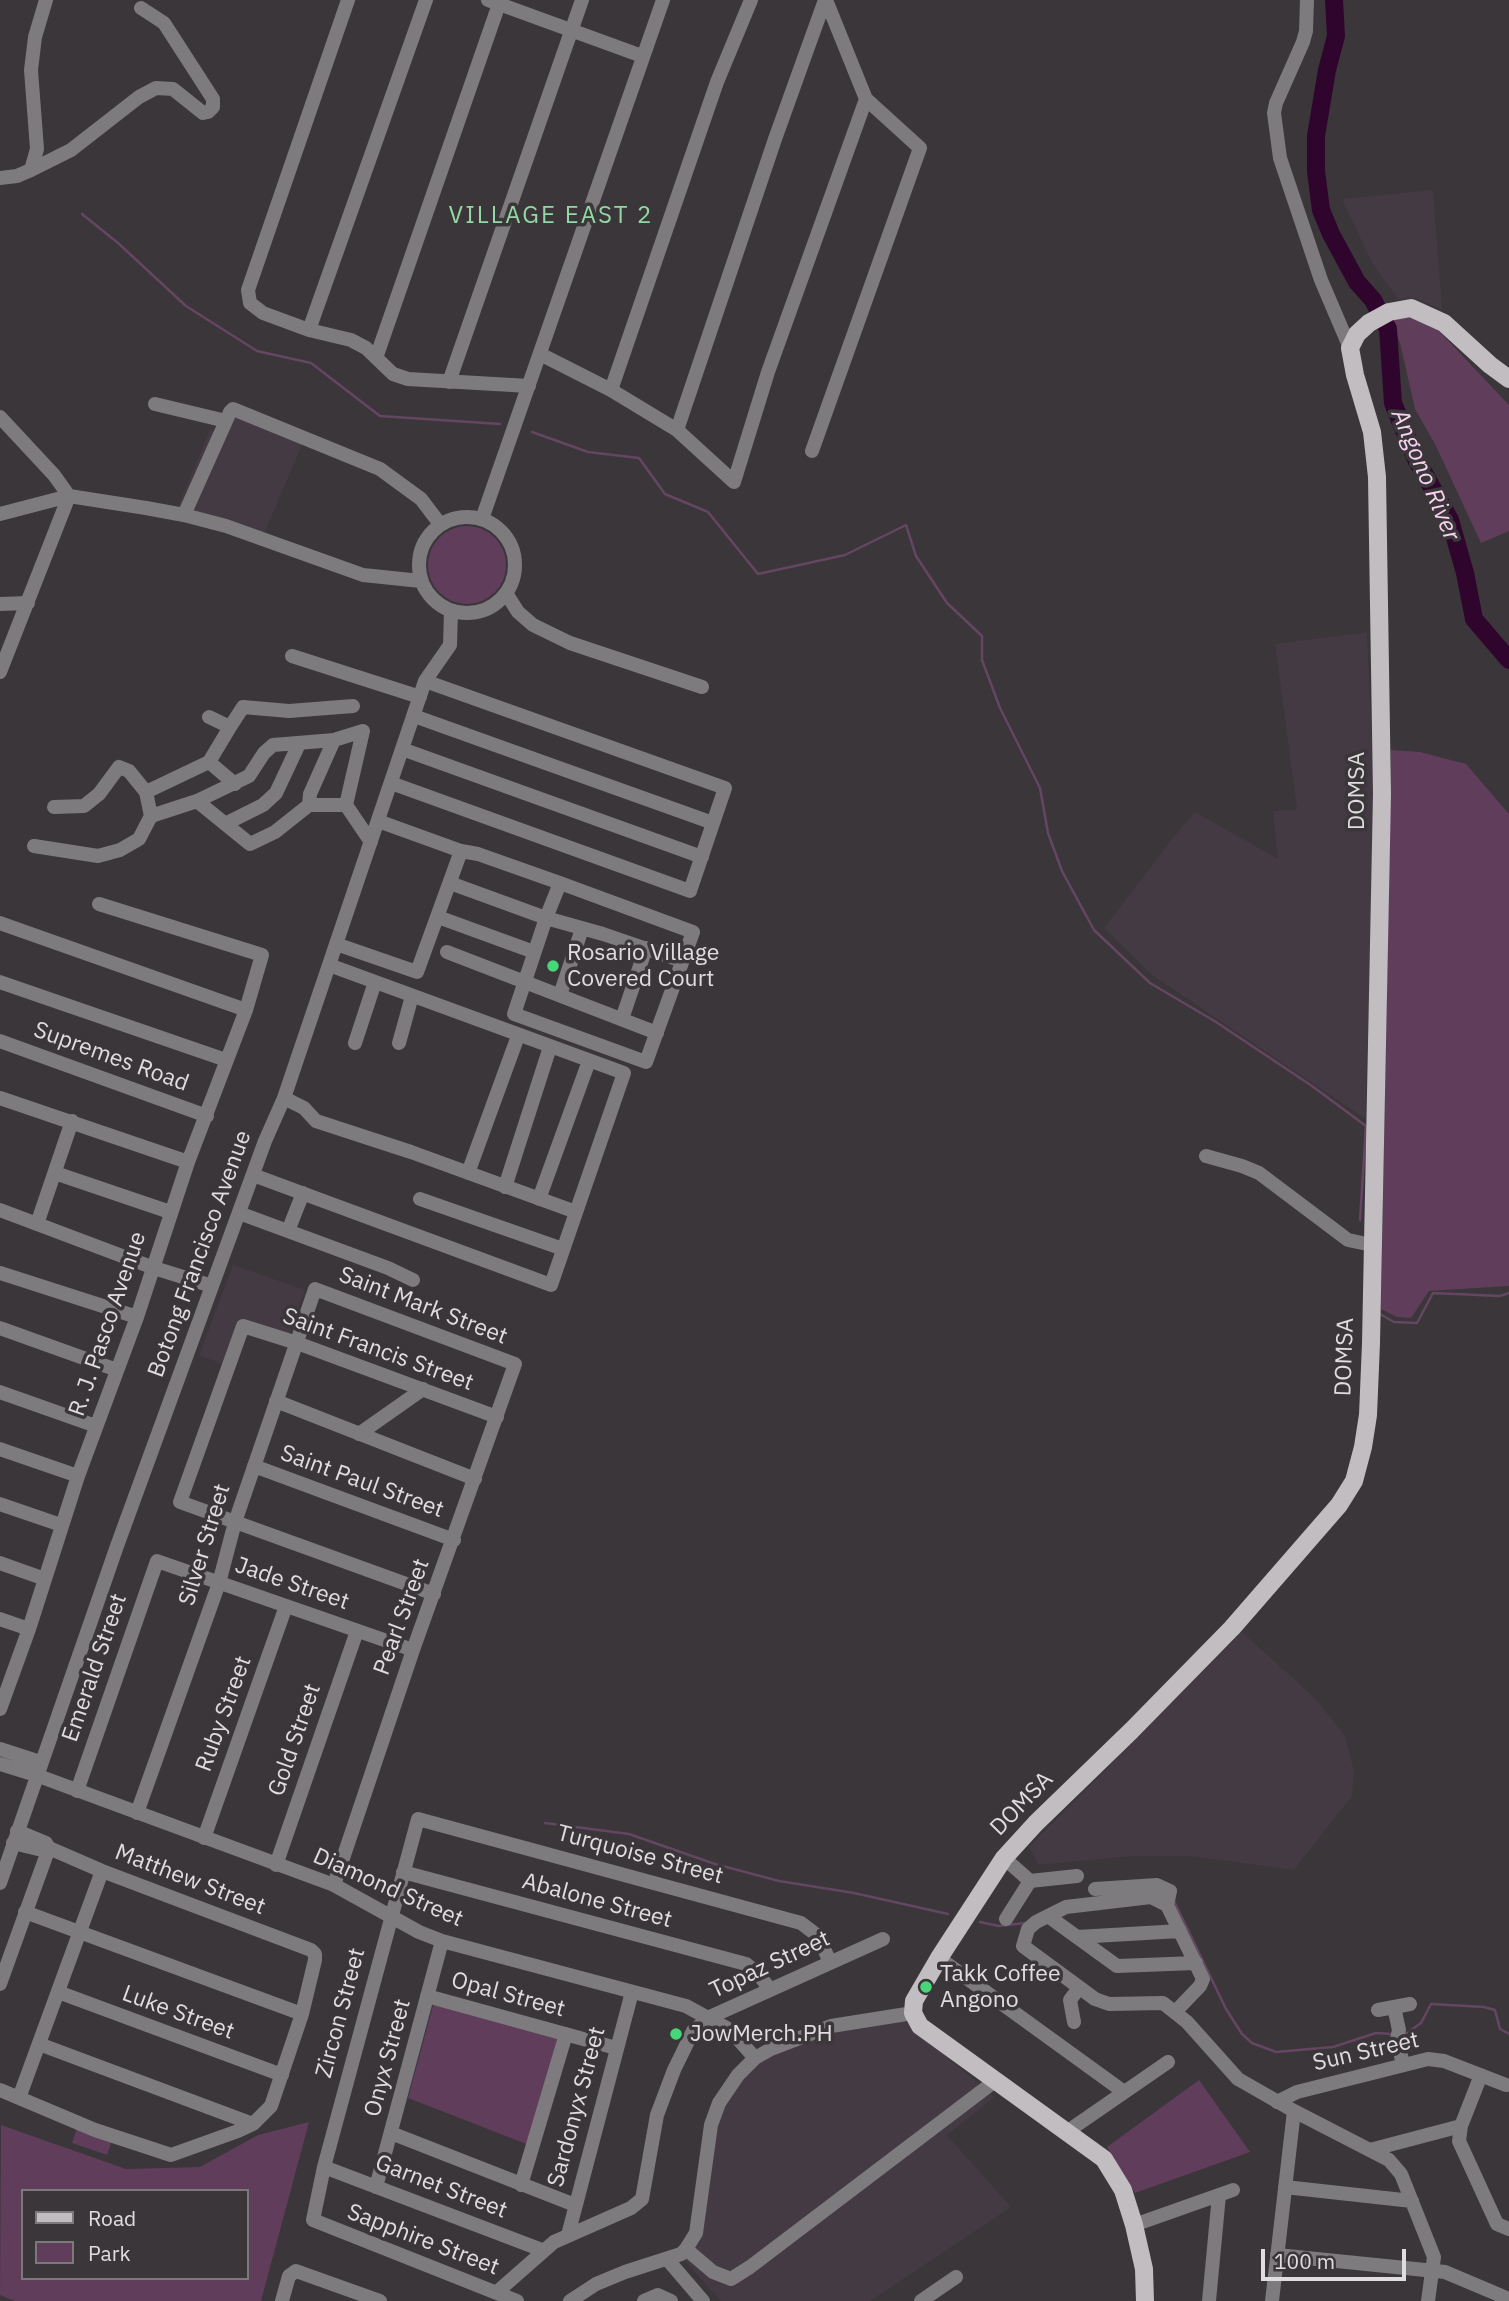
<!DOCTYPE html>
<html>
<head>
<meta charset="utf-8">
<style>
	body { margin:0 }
	#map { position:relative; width:1509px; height:2301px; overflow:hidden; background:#3a3639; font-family:"IBM Plex Sans",sans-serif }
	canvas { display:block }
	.legend { position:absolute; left:21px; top:2189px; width:228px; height:91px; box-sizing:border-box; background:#3a3639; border:2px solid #7c797b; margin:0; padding:9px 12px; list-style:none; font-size:21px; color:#e0dddf }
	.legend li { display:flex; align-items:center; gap:14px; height:35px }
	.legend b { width:35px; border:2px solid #7c797b }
	.scale { position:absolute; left:1261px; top:2249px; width:145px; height:32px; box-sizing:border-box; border:4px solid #e0dddf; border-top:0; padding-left:9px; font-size:21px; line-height:24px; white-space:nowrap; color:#e0dddf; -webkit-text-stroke:5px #3a3639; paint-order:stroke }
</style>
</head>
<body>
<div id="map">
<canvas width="1509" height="2301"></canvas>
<ul class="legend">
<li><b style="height:9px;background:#c2bdc1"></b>Road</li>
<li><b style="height:19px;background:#613d5c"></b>Park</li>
</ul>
<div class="scale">100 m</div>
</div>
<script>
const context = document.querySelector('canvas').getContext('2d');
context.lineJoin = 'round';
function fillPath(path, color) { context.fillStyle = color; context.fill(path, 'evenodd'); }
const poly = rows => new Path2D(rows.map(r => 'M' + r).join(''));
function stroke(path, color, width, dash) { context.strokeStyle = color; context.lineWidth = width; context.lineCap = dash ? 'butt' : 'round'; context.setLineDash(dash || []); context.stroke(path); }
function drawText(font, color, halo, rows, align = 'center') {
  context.font = font + ' "IBM Plex Sans",sans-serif'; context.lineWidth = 7; context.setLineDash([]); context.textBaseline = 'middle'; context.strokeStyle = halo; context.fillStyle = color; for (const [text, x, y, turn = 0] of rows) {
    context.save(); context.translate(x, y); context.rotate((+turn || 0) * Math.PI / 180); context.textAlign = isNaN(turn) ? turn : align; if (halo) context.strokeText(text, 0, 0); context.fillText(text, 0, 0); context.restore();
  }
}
fillPath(poly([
	[1433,190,1442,310,1415,298,1398,299,1372,263,1342,199],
	[234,413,304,440,264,534,178,506,210,430,224,436],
	[1367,632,1374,790,1366,1119,1152,975,1104,928,1172,839,1195,812,1278,859,1273,811,1297,809,1275,644],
	[233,1265,305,1290,289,1337,239,1320,223,1364,199,1355],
	[1242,1632,1316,1699,1345,1736,1354,1771,1352,1796,1294,1870,1190,1856,1132,1856,1038,1865,1029,1847],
	[904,2021,995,2097,947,2135,1011,2207,870,2301,721,2301,684,2260,700,2241,704,2227,716,2130,724,2104,751,2067,762,2058,838,2030]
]), '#443a43');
fillPath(poly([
	[1406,317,1415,319,1438,330,1509,405,1509,531,1481,543,1435,444,1415,409,1400,343,1391,321],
	'428 565a39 39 0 1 1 78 0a39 39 0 1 1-78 0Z',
	[1391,750,1420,752,1466,764,1509,814,1509,1286,1429,1291,1411,1318,1397,1317,1381,1309],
	[434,2002,561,2036,529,2145,408,2098],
	[1199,2080,1250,2152,1135,2193,1107,2147],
	[309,2122,261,2301,15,2301,0,2295,1,2125,126,2169,200,2167,258,2135],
	[23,2191,247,2191,247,2278,23,2278],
	[77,2128,112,2140,107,2155,72,2143]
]), '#613d5c');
stroke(poly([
	[82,214,118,243,186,306,257,351,311,363,380,416,500,424],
	[532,432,588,452,639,458,665,494,708,512,758,574,845,555,906,525,916,556,947,603,982,636,982,660,1000,708,1040,788,1048,833,1062,871,1094,930,1150,983,1216,1022,1312,1086,1366,1126,1360,1220],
	[1380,1314,1394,1322,1417,1323,1433,1293,1500,1296,1509,1293],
	[545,1823,629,1834,715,1864,779,1881,854,1893,948,1914],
	[1174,1901,1226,2009,1242,2034,1252,2043,1276,2052,1333,2047,1376,2033,1393,2034],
	[980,1922,999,1926,1025,1923],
	[1403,2036,1421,2023,1431,2004,1484,2007,1495,2010,1500,2029,1509,2034]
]), '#654662', 2.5);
stroke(poly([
	[1334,0,1336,36,1327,70,1316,136,1316,171,1321,210,1331,234,1357,282,1373,300,1388,329,1393,403,1416,459,1450,520,1465,573,1474,619,1509,660]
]), '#30052d', 18);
stroke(poly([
	[348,0,248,290,250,303,263,313,309,330,351,340,366,348,393,374,408,379,529,386],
	[488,0,642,56],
	[1307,0,1306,31,1303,42,1276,103,1274,113,1280,158,1321,280,1350,348],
	[31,170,71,150,139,97,156,88,173,89,203,113,208,112,213,107,213,99,164,23,141,8],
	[0,178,17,176,31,170,37,149,31,70,35,37,46,0],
	[309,330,426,0],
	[540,354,611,390,677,430,734,482,768,372,866,99],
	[376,358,499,4],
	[449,382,582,0],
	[611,390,717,82,751,0],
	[155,404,226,421],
	[0,417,54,475,69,496],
	[677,430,775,139,825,0],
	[812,451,920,148,866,99,826,0],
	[0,514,69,496,146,508,184,515,226,526,363,575,421,581],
	[184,515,230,412,233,409,380,469,421,499,440,524],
	'419 565a48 48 0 1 1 96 0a48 48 0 1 1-96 0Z',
	[482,519,663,0],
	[506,593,518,612,533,625,570,643,702,687],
	[0,604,28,603],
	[292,656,420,697],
	[0,672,69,496],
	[414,716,713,823],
	[230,727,243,707,289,711,353,706],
	[402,749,702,857],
	[209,762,235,784],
	[391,783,690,891,725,788,425,681],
	[197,801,249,776,264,753,273,745,334,740,363,731,346,805],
	[309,805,310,794,334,740],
	[54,807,84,806,99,794,119,767,129,771,146,792],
	[151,816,197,801,250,844,275,832,309,805,346,805,371,842],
	[378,821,461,851,478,854,560,883,693,932,646,1062,514,1014,546,918,560,883],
	[225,824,263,805,276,793,299,744],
	[34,846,98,856,120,850,139,839,151,816,146,792,209,762,230,727,209,717],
	[450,883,546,918,603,934,682,961],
	[438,917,534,952],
	[0,923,246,1010],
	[336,944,417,972,461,851],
	[447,952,657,1033],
	[0,982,226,1060],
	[560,995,582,929],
	[622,1019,646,948],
	[0,1041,207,1116],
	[355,1043,375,982],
	[399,1043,412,996],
	[0,1098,188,1162],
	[284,1098,304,1108,316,1121,411,1152,576,1212],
	[1206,1156,1242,1166,1259,1173,1348,1240,1372,1245],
	[55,1173,170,1212],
	[468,1173,518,1036],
	[253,1175,551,1285,624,1073,329,965],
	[505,1187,550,1047],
	[420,1199,563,1249],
	[539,1199,589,1061],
	[0,1210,154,1268,212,1286],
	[239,1213,388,1268,413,1280],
	[37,1224,72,1121],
	[288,1231,303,1193],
	[0,1273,137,1317],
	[0,1328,117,1370],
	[0,1392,96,1426],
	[276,1401,475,1479],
	[359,1434,423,1389],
	[0,1449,78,1476],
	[254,1466,454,1540],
	[0,1504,61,1525],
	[0,1563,45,1579],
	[434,1594,180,1502,243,1326,297,1343,497,1417],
	[0,1619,29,1629],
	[0,1709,29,1629,78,1476,137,1317,188,1162,246,1010,262,955,99,904],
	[0,1749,40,1762],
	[0,1764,36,1775,334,1885,419,1932,442,1941,686,2006,730,2030,755,2058],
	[77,1791,157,1561,413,1650],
	[137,1813,219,1583,235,1522,315,1289,515,1364,413,1650,334,1885],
	[204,1838,286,1606],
	[13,1843,38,1849,49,1848],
	[1004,1858,1030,1881,1077,1876],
	[276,1865,357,1631],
	[403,1872,746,1964,758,1974,770,1989],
	[0,1883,117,1546,265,1141,284,1098,425,681,450,645,451,611],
	[1095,1889,1157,1885,1170,1891,1167,1905],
	[1167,1905,1151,1897,1066,1907,1036,1922,1028,1929,1023,1946,1095,1999,1109,2004,1163,2003,1187,2022,1238,2079,1294,2111,1389,2160,1401,2174,1434,2257,1428,2301],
	[1167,1905,1203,1979,1200,1986,1176,2011],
	[25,1912,302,2014],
	[1048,1916,1117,1966,1196,1963],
	[1006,1919,1030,1881],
	[1077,1937,1180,1931],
	[939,1958,1124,2092],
	[0,1984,49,1848],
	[58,1992,282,2075],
	[427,1996,616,2048],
	[1394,2007,1399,2030,1397,2039,1403,2064],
	[1378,2010,1410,2004],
	[1074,2022,1070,2000,1079,1988],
	[39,2044,253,2124],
	[1481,2075,1461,2126,1459,2141,1497,2224,1509,2229],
	[0,2090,95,2130,171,2155,238,2131,253,2124,271,2106,302,2014,315,1960,315,1954,311,1950,102,1871,49,1848,46,1843,17,1831],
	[19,2098,102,1871],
	[1277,2102,1297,2092,1428,2059,1444,2061,1506,2085],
	[1068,2131,1168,2062],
	[391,2133,575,2205],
	[1370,2150,1461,2126],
	[324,2167,542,2250],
	[521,2185,566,2034],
	[376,2187,442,1941],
	[1285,2187,1412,2201],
	[1134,2225,1233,2190],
	[568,2235,632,1992],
	[686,2249,713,2272,731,2279,750,2267,995,2081],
	[1277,2255,1445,2272,1509,2299],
	[667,2259,703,2301],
	[497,2292,554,2242,631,2208,642,2199,657,2115,674,2070,693,2031,710,2017,883,1939],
	[282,2301,289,2276,296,2271,380,2301],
	[517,2301,313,2220,324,2167,418,1819,801,1923,818,1936,830,1962],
	[570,2301,596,2284,625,2272,681,2254,686,2249,696,2233,711,2125,719,2103,738,2075,755,2058,771,2049,831,2026,913,2013],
	[644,2301,658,2295,671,2301],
	[921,2301,956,2277],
	[1209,2301,1219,2195],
	[1272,2301,1294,2111]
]), '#7d7b7d', 14);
stroke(poly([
	[1145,2301,1144,2269,1134,2225,1123,2190,1104,2159,920,2026,913,2013,914,2001,939,1958,1004,1858,1036,1823,1131,1731,1232,1628,1339,1505,1354,1481,1363,1447,1368,1415,1371,1343,1382,794,1377,477,1372,432,1355,375,1350,348,1357,334,1369,323,1389,312,1411,308,1444,323,1490,365,1509,379]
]), '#c2bdc1', 18);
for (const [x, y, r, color] of [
	[553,966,7,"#46d779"],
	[926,1987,7,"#46d779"],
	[676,2034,7,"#46d779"]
]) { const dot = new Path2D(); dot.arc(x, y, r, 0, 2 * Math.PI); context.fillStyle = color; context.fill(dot); stroke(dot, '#3a3639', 2.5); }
drawText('23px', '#e0dddf', '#3a3639', [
	["DOMSA",1357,791,-90],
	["Supremes Road",111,1057,20],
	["Botong Francisco Avenue",200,1254,-70],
	["Saint Mark Street",423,1306,21],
	["R. J. Pasco Avenue",108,1324,-71],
	["Saint Francis Street",378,1350,20],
	["DOMSA",1345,1357,-88],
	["Saint Paul Street",362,1482,20],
	["Silver Street",205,1545,-73],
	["Jade Street",292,1584,19],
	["Pearl Street",402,1617,-70],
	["Emerald Street",95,1668,-71],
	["Ruby Street",224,1714,-70],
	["Gold Street",295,1740,-71],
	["DOMSA",1022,1804,-46],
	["Turquoise Street",640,1855,15],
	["Matthew Street",190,1880,21],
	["Diamond Street",388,1888,24],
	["Abalone Street",597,1901,15],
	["Topaz Street",770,1965,-25],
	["Opal Street",508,1995,15],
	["Luke Street",178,2013,20],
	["Zircon Street",341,2013,-75],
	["Sun Street",1366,2052,-13],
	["Onyx Street",388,2058,-75],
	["Sardonyx Street",577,2107,-75],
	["Garnet Street",441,2187,21],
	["Sapphire Street",423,2240,21]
]);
drawText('23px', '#e0dddf', '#3a3639', [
	["Rosario Village",567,953],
	["Covered Court",567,979],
	["Takk Coffee",940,1974],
	["Angono",940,2000],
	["JowMerch.PH",690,2034]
], 'left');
context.letterSpacing = '2px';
drawText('24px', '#93d7a4', '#3a3639', [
	["VILLAGE EAST 2",551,216]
]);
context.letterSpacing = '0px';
drawText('italic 24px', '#f8d4f2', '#3a3639', [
	["Angono River",1425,475,67]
]);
</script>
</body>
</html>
